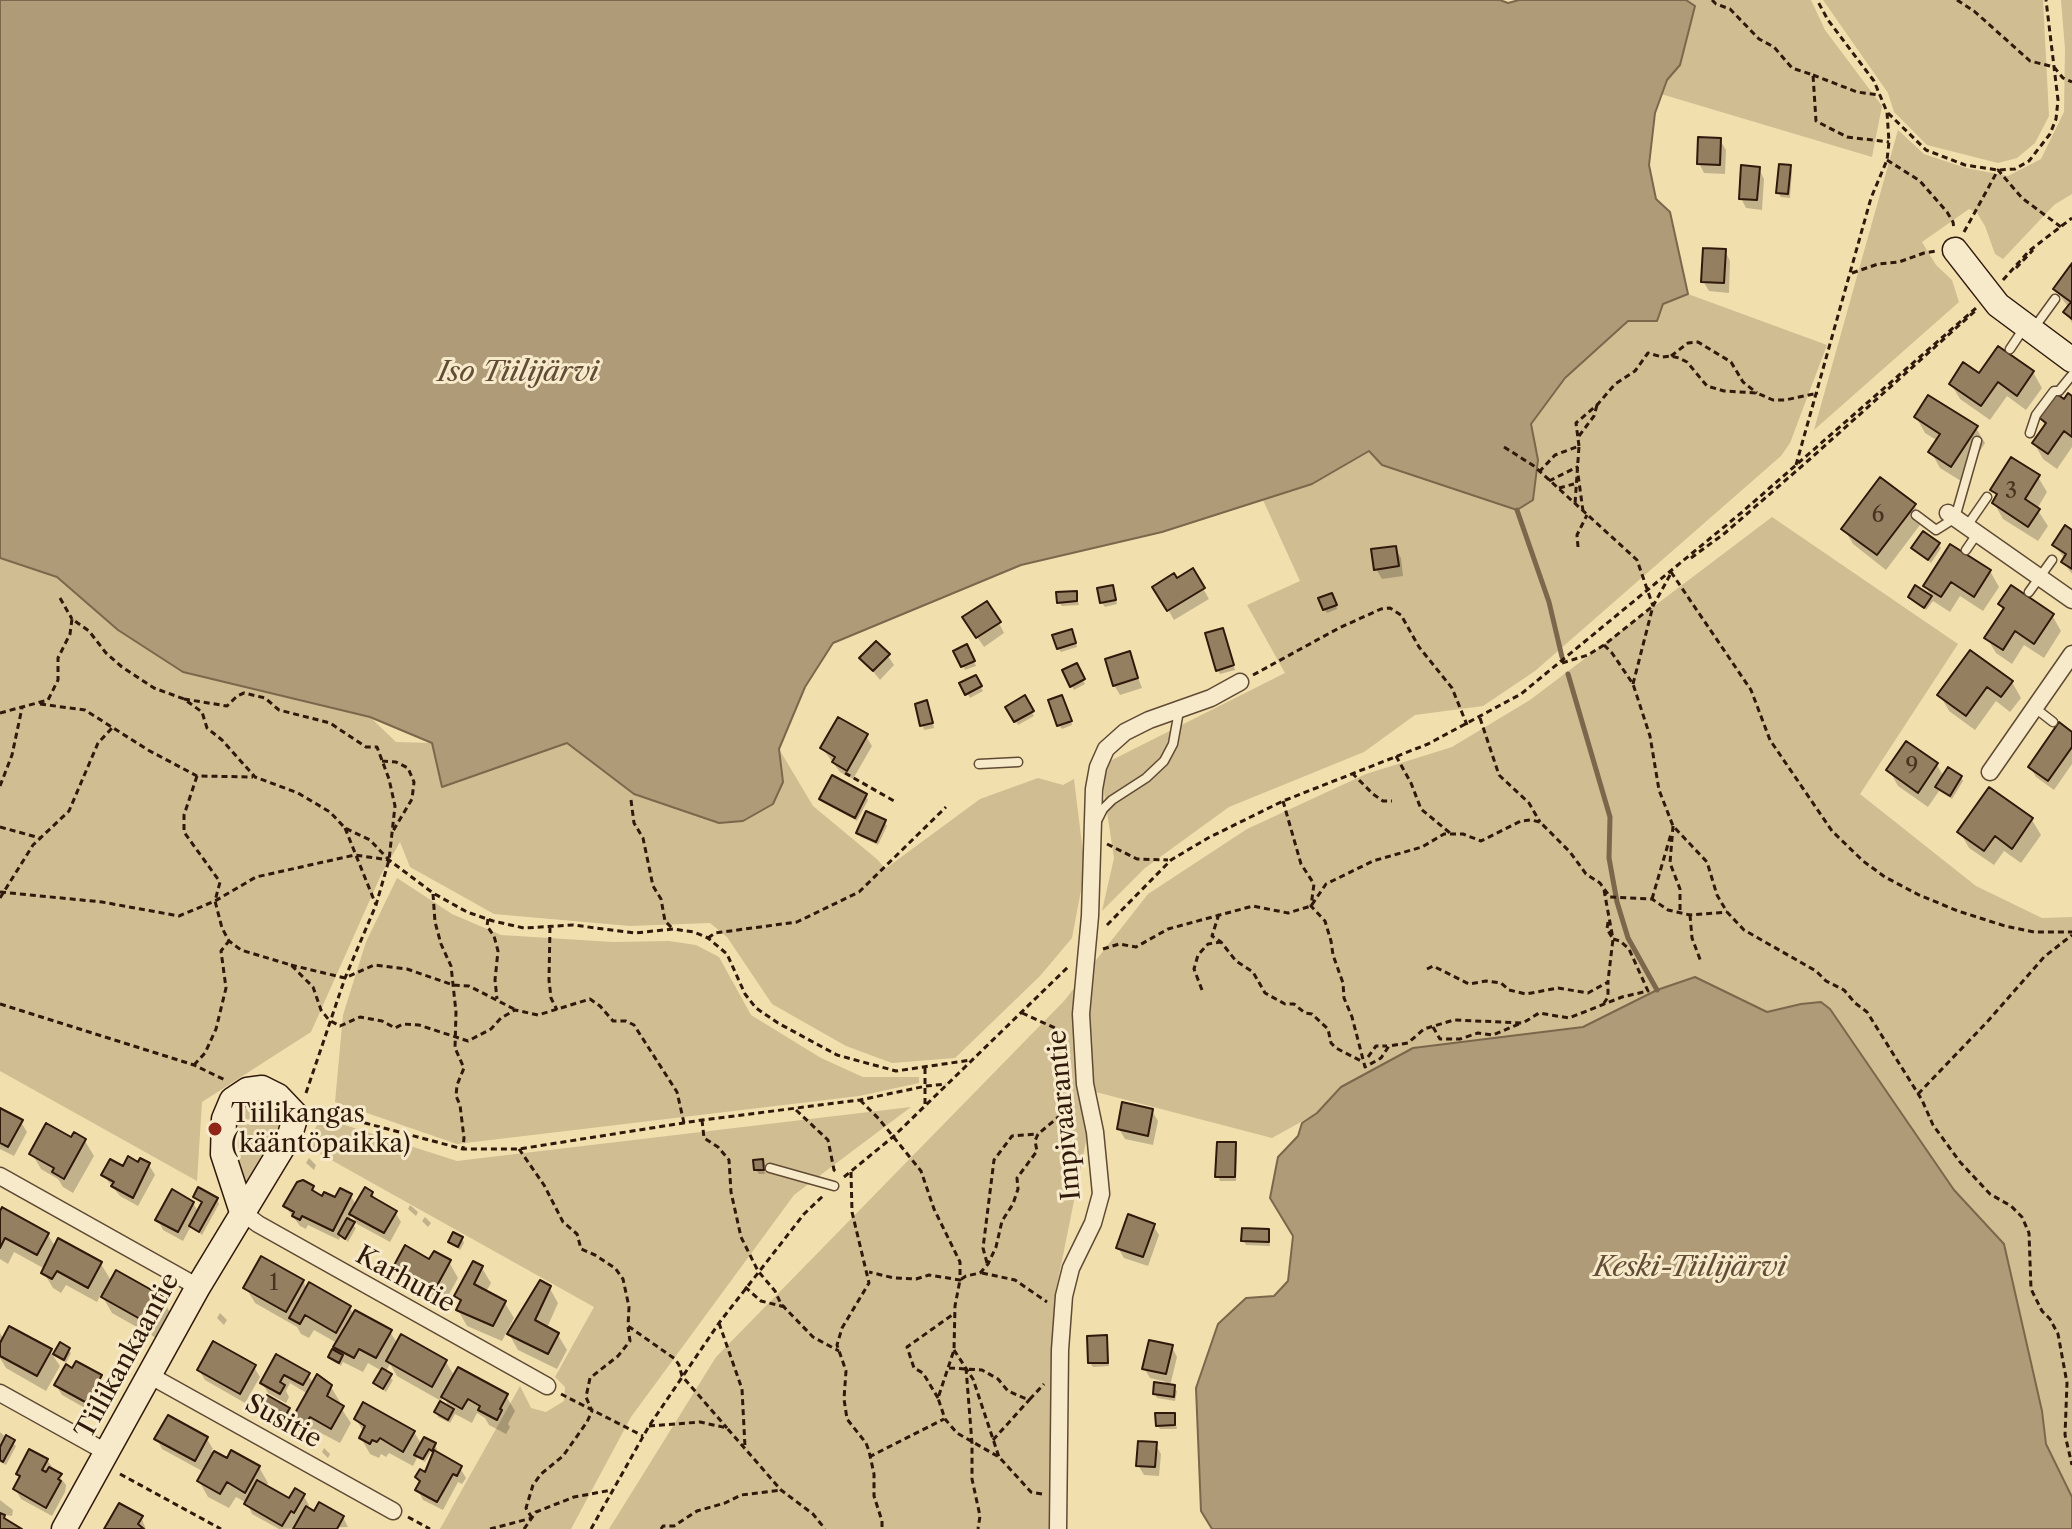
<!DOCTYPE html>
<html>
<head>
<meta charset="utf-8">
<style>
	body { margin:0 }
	canvas { display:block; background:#f1dfae }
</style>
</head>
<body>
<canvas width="2072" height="1529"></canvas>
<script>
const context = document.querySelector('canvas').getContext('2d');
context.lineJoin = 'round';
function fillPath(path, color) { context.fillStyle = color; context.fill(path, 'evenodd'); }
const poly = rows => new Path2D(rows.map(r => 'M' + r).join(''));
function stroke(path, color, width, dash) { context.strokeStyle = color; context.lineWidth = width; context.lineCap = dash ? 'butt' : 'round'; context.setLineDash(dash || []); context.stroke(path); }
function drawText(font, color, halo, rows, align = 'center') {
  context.font = font + ' "Libre Caslon Text",serif'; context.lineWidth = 6; context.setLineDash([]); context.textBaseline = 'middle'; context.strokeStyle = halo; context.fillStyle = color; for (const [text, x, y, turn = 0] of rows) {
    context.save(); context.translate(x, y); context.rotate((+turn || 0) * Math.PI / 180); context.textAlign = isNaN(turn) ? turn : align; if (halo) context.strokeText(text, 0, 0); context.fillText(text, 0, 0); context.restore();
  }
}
fillPath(poly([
	[1686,0,1811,0,1825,30,1882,106,1872,157,1661,94,1667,80,1680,65,1695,6],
	[1823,0,2043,0,2049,116,2035,143,2017,158,1998,163,1927,145,1894,112,1888,93],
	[2061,0,2072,0,2072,194,2054,205,2003,259,1995,254,1985,226,1977,213,1969,209,1922,242,1936,265,1952,280,1959,302,1814,430,1898,130,1924,154,1966,168,2008,176,2041,159,2064,112,2065,49],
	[1688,294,1827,345,1790,443,1781,456,1535,671,1483,706,1415,715,1364,752,1229,807,1145,868,1102,911,1114,858,1100,766,1285,673,1247,605,1300,581,1263,500,1312,484,1370,451,1382,465,1518,510,1534,499,1538,460,1531,424,1565,378,1628,321,1648,320,1663,304],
	[1772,517,1958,644,1860,794,1976,886,2042,918,2072,917,2072,1497,2046,1444,2042,1411,2004,1244,1954,1190,1830,1009,1821,1002,1801,1004,1767,1012,1695,977,1661,989,1583,1027,1413,1048,1341,1087,1317,1113,1272,1138,1096,1092,1056,1290,1051,1529,609,1529,716,1357,1064,1001,1148,894,1247,829,1366,774,1452,747,1530,700],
	[0,558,57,577,118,630,183,672,370,717,396,742,432,743,442,787,567,743,634,794,783,782,779,749,813,806,878,860,885,869,980,799,1038,778,1063,785,1074,779,1085,869,1072,938,1040,976,955,1058,892,1063,846,1046,772,1004,727,937,710,923,630,926,494,914,410,867,400,842,381,875,311,1032,202,1102,197,1181,0,1071],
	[397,878,452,914,501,935,613,942,669,941,696,945,719,957,751,1015,821,1058,863,1077,919,1077,919,1083,859,1096,457,1144,335,1102,343,1015,366,942],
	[259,1096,280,1107,280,1123,267,1153,244,1193,233,1167,235,1112],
	[911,1107,794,1195,631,1417,571,1529,440,1529,520,1386,531,1408,546,1412,564,1401,565,1387,555,1377,594,1307,308,1147,320,1117,457,1161]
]), '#d0bd92');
const water = poly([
	[0,0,1500,0,1508,3,1519,0,1686,0,1695,6,1680,65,1667,80,1655,113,1649,165,1656,199,1670,212,1688,294,1663,304,1657,321,1628,321,1565,378,1531,424,1538,460,1533,500,1517,510,1382,465,1369,451,1312,484,1162,532,1021,565,833,643,805,687,779,749,783,782,773,804,743,821,719,823,634,794,567,743,442,787,432,743,370,717,183,672,118,630,57,577,0,558,0,0],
	[1695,977,1767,1012,1801,1004,1821,1002,1830,1009,1954,1190,2004,1244,2042,1411,2046,1444,2072,1497,2072,1529,1212,1529,1201,1511,1196,1388,1218,1324,1246,1298,1274,1296,1288,1281,1293,1236,1270,1198,1278,1157,1298,1136,1302,1123,1317,1113,1341,1087,1413,1048,1583,1027,1657,990,1695,977]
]);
fillPath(water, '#af9b77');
stroke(water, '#7c674c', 2);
fillPath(poly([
	[1720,140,1726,150,1725,174,1704,173,1699,163],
	[1789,167,1792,171,1790,198,1781,197,1778,193],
	[1759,169,1764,179,1762,210,1746,208,1741,198],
	[1725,251,1730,261,1729,293,1709,291,1703,281],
	[2072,266,2072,323,2066,312,2069,308,2055,289],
	[2033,372,2042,388,2026,410,2007,396,1990,420,1960,399,1951,384,1979,376],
	[2072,398,2072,447,2057,469,2043,459,2034,443,2046,427,2039,416],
	[1916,417,1976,428,1985,443,1961,481,1940,468,1931,452,1938,441,1925,433],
	[2038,477,2047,492,2037,509,2048,526,2038,541,2003,519,1994,503,1997,498,1993,490],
	[1914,505,1923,521,1886,570,1853,544,1844,529],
	[2072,532,2072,574,2063,562,2065,559,2054,545],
	[1938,544,1941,548,1931,563,1913,548],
	[1395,548,1401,558,1403,576,1382,579,1376,569],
	[1193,571,1209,599,1174,620,1155,587,1177,581],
	[1990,571,1999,587,1983,611,1960,596,1950,612,1933,601,1926,610,1910,597,1916,588,1933,599,1925,586],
	[1114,591,1117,604,1105,607,1102,603],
	[1076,593,1079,605,1062,606,1059,602],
	[1334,599,1337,609,1327,613,1324,609],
	[2000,604,2052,615,2061,631,2044,658,2024,645,2012,664,1996,653,1987,638,2004,612],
	[999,623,1004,633,984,647,971,628],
	[1224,634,1235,670,1220,674,1218,670],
	[1074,635,1077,647,1061,652,1058,648],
	[967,647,976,666,965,670,956,652],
	[1129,654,1142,688,1120,695,1114,685],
	[888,656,894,665,880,680,862,658],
	[1076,666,1085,684,1074,690,1064,671],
	[975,677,983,691,970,698,962,684],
	[2012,682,2021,698,2010,712,1996,701,1975,730,1949,711,1940,695],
	[1024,698,1034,716,1018,725,1007,708],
	[1064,701,1072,725,1062,729,1059,725],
	[917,705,929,707,934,728,924,730],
	[2072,734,2072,764,2054,790,2036,777,2030,767],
	[866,736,872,746,853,779,840,772,822,748],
	[1907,744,1937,765,1944,777,1961,777,1963,781,1952,799,1939,791,1928,807,1898,786,1889,770],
	[866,796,868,800,857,821,824,803,821,799],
	[2032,820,2041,835,2021,863,2004,851,1994,865,1969,848,1960,832],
	[884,822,887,826,878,845,861,837,858,833],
	[0,1111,21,1122,27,1132,14,1156,0,1149],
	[1152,1111,1158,1121,1153,1145,1125,1139,1119,1129],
	[72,1140,85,1141,94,1156,73,1193,63,1187,58,1179,41,1169,32,1154],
	[1235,1144,1237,1148,1236,1181,1220,1181,1218,1176],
	[309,1158,316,1165,314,1170,306,1163],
	[762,1161,765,1174,759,1174,756,1170],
	[139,1165,149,1165,155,1175,138,1206,120,1196,103,1175],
	[312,1187,316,1195,335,1200,350,1195,357,1206,372,1193,377,1202,395,1212,401,1222,390,1242,357,1224,352,1214,348,1221,356,1228,348,1242,341,1235,339,1240,308,1225,306,1229,300,1226,285,1206],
	[195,1197,217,1199,219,1204,202,1235,191,1226,183,1241,163,1230,158,1220,193,1203,199,1213,203,1204],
	[410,1205,418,1212,416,1216,408,1209],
	[0,1215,48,1235,56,1248,101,1264,112,1282,162,1299,171,1314,158,1339,112,1313,101,1294,97,1302,66,1285,61,1293,53,1288,44,1273,45,1269,14,1252,8,1264,0,1259],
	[425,1217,431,1223,428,1227,422,1221],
	[1153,1225,1159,1235,1148,1266,1124,1258,1118,1248],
	[1268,1231,1270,1246,1246,1245,1243,1240],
	[462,1238,464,1243,460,1250,450,1242],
	[430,1262,449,1262,458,1278,442,1307,403,1284,394,1269],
	[482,1268,491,1283,486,1292,505,1303,514,1318,502,1341,467,1326,458,1310,461,1304,456,1296],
	[303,1281,307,1289,349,1307,354,1315,390,1332,398,1344,446,1362,455,1377,506,1396,515,1411,508,1424,510,1427,506,1434,489,1425,485,1418,477,1413,472,1423,455,1414,450,1423,438,1417,436,1412,450,1409,444,1397,441,1401,397,1376,390,1364,385,1373,393,1380,386,1392,375,1383,382,1371,368,1363,363,1372,343,1362,341,1366,333,1361,330,1357,340,1356,335,1347,337,1343,314,1330,309,1338,301,1334,297,1327,255,1303,246,1288],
	[549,1287,558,1303,547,1328,558,1335,567,1350,557,1369,518,1350,509,1334],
	[220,1313,227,1320,224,1325,217,1318],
	[0,1333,4,1340,50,1351,60,1366,46,1391,6,1368,0,1358],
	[1106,1337,1109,1366,1093,1367,1090,1363],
	[61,1345,71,1353,66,1363,54,1356],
	[1172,1347,1177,1357,1170,1386,1177,1391,1175,1401,1157,1398,1155,1394,1166,1382,1150,1378,1144,1368],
	[277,1357,308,1375,314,1384,331,1387,340,1402,339,1405,351,1423,340,1443,319,1432,312,1444,302,1438,293,1422,308,1394,290,1383,286,1391,289,1397,286,1403,268,1393,262,1383],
	[254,1367,260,1377,245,1403,205,1380,199,1370],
	[73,1370,100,1377,106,1387,92,1412,62,1395,56,1385],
	[264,1403,288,1410,291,1414,288,1419,267,1408],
	[1174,1415,1177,1429,1160,1429,1157,1425],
	[356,1419,414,1432,422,1445,435,1445,437,1449,435,1453,460,1468,466,1478,462,1484,458,1482,443,1510,423,1500,418,1490,421,1484,417,1478,426,1475,435,1454,431,1452,425,1462,417,1458,413,1466,389,1453,386,1457,381,1454,379,1458,370,1454,361,1438,364,1433],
	[0,1432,16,1446,6,1465,0,1462],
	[157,1439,207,1439,213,1449,211,1451,228,1461,259,1467,268,1483,265,1487,290,1501,303,1495,309,1505,307,1509,315,1514,343,1517,348,1527,279,1529,252,1514,247,1503,236,1497,229,1508,208,1497,199,1481,204,1472,162,1449],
	[1155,1444,1161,1454,1159,1476,1144,1475,1138,1465],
	[324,1448,330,1454,328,1458,322,1452],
	[47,1460,66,1485,65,1492,52,1516,21,1499,15,1489,21,1478,18,1474],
	[0,1500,13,1510,12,1516,5,1515,4,1518,18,1529,0,1529],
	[141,1517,146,1529,107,1529]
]), '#0003');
stroke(poly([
	[1517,510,1549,602,1562,657],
	[1568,674,1610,817,1609,858,1617,902,1628,938,1657,990]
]), '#7c674c', 5);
const building = poly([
	[1698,137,1721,138,1720,165,1697,164,1698,137],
	[1779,164,1791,165,1788,194,1776,193,1779,164],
	[1741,165,1760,167,1757,200,1739,199,1741,165],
	[1703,248,1726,249,1724,283,1701,282,1703,248],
	[2072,263,2072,319,2063,312,2071,302,2053,289,2072,263],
	[1998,346,2034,371,2017,396,1998,382,1981,406,1949,384,1963,362,1979,373,1998,346],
	[2054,392,2064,399,2068,393,2072,396,2072,437,2064,431,2048,454,2032,443,2046,423,2037,416,2054,392],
	[1928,395,1978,426,1951,467,1928,452,1940,434,1914,417,1928,395],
	[2011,457,2040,475,2025,499,2040,509,2028,527,1992,503,1997,494,1990,490,2011,457],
	[1880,477,1916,504,1877,555,1841,529,1880,477],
	[2065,525,2072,530,2072,569,2061,562,2066,554,2052,545,2065,525],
	[1923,531,1940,543,1928,560,1911,548,1923,531],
	[1950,544,1991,570,1974,597,1951,582,1941,597,1923,586,1950,544],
	[1396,546,1399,566,1374,570,1371,549,1396,546],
	[1193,568,1205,588,1167,611,1152,587,1174,573,1177,578,1193,568],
	[1113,585,1116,600,1100,603,1097,588,1113,585],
	[1915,585,1932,596,1924,608,1908,597,1915,585],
	[2011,585,2054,614,2034,644,2015,631,2003,650,1984,638,2004,608,1998,604,2011,585],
	[1077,591,1077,601,1057,603,1056,592,1077,591],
	[1332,593,1337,605,1323,610,1318,598,1332,593],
	[987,601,1001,622,976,638,962,617,987,601],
	[1223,628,1234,665,1216,671,1205,633,1223,628],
	[1072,629,1076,643,1057,649,1052,635,1072,629],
	[876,641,890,654,873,671,859,658,876,641],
	[967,644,975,661,961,667,953,651,967,644],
	[1970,650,2013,681,2001,697,1987,687,1966,716,1937,695,1970,650],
	[1130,651,1138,678,1113,686,1105,659,1130,651],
	[1077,663,1085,679,1070,687,1062,670,1077,663],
	[976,675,982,686,965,695,959,683,976,675],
	[1025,695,1034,711,1014,722,1005,707,1025,695],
	[1062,695,1072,721,1057,726,1048,700,1062,695],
	[927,700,933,723,920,726,915,704,927,700],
	[838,717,868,734,847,771,832,762,835,757,820,748,838,717],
	[2059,722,2072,732,2072,747,2048,781,2028,767,2059,722],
	[1906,741,1938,763,1918,793,1886,770,1906,741],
	[1948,767,1962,776,1950,796,1935,787,1948,767],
	[832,775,867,794,855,818,819,799,832,775],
	[1989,787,2033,818,2012,849,1995,836,1984,851,1957,832,1989,787],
	[866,811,886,820,876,842,856,833,866,811],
	[1122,1102,1153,1109,1148,1136,1117,1129,1122,1102],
	[0,1108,23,1120,8,1147,0,1143,0,1108],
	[46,1123,71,1137,74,1132,86,1139,64,1179,52,1172,54,1168,29,1154,46,1123],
	[1217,1142,1236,1142,1235,1177,1215,1177,1217,1142],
	[128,1156,138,1162,140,1158,150,1163,133,1198,111,1186,114,1182,101,1175,110,1159,123,1166,128,1156],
	[763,1159,764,1170,754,1170,753,1160,763,1159],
	[303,1180,314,1186,312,1190,322,1196,324,1192,335,1197,340,1188,352,1194,333,1231,302,1216,300,1220,292,1216,294,1212,283,1206,297,1182,303,1180],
	[198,1187,218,1198,199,1232,189,1226,202,1202,193,1197,198,1187],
	[365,1187,373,1192,371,1196,397,1211,384,1233,349,1214,365,1187],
	[172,1189,194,1202,178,1232,155,1220,172,1189],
	[2,1207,49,1233,37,1255,5,1238,0,1248,0,1211,2,1207],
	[1128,1214,1155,1224,1143,1257,1116,1248,1128,1214],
	[347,1218,355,1222,345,1239,338,1234,347,1218],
	[1242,1228,1269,1229,1269,1242,1241,1241,1242,1228],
	[453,1232,463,1237,458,1247,448,1242,453,1232],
	[58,1238,102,1262,88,1288,57,1271,52,1279,41,1273,58,1238],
	[405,1245,429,1259,434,1251,451,1260,433,1293,392,1269,405,1245],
	[261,1256,304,1280,286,1312,243,1288,261,1256],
	[473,1261,483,1266,474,1284,506,1301,493,1326,456,1310,461,1300,454,1296,473,1261],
	[116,1270,164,1297,149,1324,101,1297,116,1270],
	[540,1280,551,1286,535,1320,559,1333,548,1354,507,1334,540,1280],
	[309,1282,351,1306,336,1333,305,1315,300,1324,289,1318,309,1282],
	[355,1310,392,1330,376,1358,359,1349,354,1358,333,1347,355,1310],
	[9,1326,52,1349,37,1376,0,1356,0,1343,9,1326],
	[401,1334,447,1360,432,1387,386,1361,401,1334],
	[1107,1335,1108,1363,1088,1363,1087,1336,1107,1335],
	[1149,1340,1173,1345,1166,1374,1142,1369,1149,1340],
	[213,1341,256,1365,240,1394,197,1370,213,1341],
	[60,1342,70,1348,64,1360,53,1354,60,1342],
	[332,1349,343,1355,339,1363,328,1357,332,1349],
	[276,1354,310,1373,303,1385,284,1375,280,1382,285,1385,280,1394,260,1383,276,1354],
	[76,1361,102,1375,87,1403,54,1385,66,1364,72,1368,76,1361],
	[458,1367,508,1394,500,1409,502,1410,497,1420,478,1410,480,1406,468,1399,462,1409,441,1397,458,1367],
	[382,1368,392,1374,383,1389,373,1383,382,1368],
	[317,1374,332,1385,327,1396,344,1406,331,1429,310,1417,303,1429,290,1422,317,1374],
	[1154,1382,1175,1385,1174,1397,1153,1394,1154,1382],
	[267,1395,290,1408,285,1416,262,1403,267,1395],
	[440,1401,454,1409,448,1420,434,1412,440,1401],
	[363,1402,415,1431,403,1452,380,1438,377,1442,372,1440,370,1444,359,1438,365,1426,354,1419,363,1402],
	[1155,1413,1175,1413,1175,1425,1156,1426,1155,1413],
	[168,1415,208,1437,195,1461,154,1439,168,1415],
	[6,1435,15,1440,3,1462,0,1460,0,1447,6,1435],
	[424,1437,436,1443,432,1451,429,1449,423,1459,414,1455,424,1437],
	[1138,1441,1157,1442,1155,1467,1136,1466,1138,1441],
	[29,1449,48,1459,42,1470,46,1472,49,1467,62,1474,58,1479,61,1481,46,1508,13,1489,20,1476,16,1474,29,1449],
	[231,1450,260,1466,245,1493,227,1482,220,1494,197,1481,214,1451,227,1458,231,1450],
	[434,1450,462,1466,457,1476,453,1474,437,1502,415,1490,420,1481,415,1477,420,1469,425,1472,434,1450],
	[257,1480,289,1498,295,1488,305,1494,294,1513,291,1511,282,1526,244,1504,257,1480],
	[319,1502,344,1516,337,1529,293,1529,306,1506,314,1511,319,1502],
	[119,1503,143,1516,138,1524,144,1529,104,1529,119,1503],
	[0,1513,5,1515,4,1518,22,1529,0,1529,0,1513]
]);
fillPath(building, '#947f60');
stroke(building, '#30180b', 2);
const lane = poly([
	[2034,328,2055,299],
	[2010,349,2024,328],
	[2030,433,2036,415,2054,391,2059,391,2072,375],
	[1916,515,1936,530,1955,518,1977,441],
	[1967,526,1987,497],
	[1966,550,1977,534],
	[2029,592,2052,560],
	[2035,708,2053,722],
	[979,764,1018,762],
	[1098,819,1103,809,1112,800,1146,778,1164,761,1173,744,1179,711],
	[770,1168,834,1186]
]);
const street = poly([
	[1948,513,2072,600],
	[1990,772,2072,654],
	[0,1176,198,1287],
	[242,1212,258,1224,547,1386],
	[149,1375,393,1511],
	[0,1393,106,1452],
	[1058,1529,1060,1350,1064,1296,1071,1268,1093,1223,1101,1194,1095,1132,1085,1084,1081,1014,1090,916,1094,789,1098,767,1106,749,1125,732,1149,720,1211,698,1240,682]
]);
const secondary = poly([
	[1955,250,1998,305,2072,360],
	[64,1529,198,1287,290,1135,296,1115,278,1096,262,1088,247,1090,232,1100,224,1119,223,1154,242,1212]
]);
stroke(lane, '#604a34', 11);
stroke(street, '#604a34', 19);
stroke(secondary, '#30180b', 27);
stroke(poly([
	[1712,0,1716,4,1730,9,1759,39,1774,47,1792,68,1813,75,1816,121,1847,137,1889,142],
	[1957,0,1974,11,2030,61,2054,67,2063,78,2072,82],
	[1813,75,1857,92,1880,95],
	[1888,113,1926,150,1965,165,1998,170,2015,169,2029,161,2050,134,2056,119,2058,100,2046,0],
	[1887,160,1920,181,1947,212,1953,222,1954,229],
	[1964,232,1998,170,2022,198,2061,227],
	[2016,268,2033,250],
	[1852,273,1878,264,1899,262,1924,253,1937,251],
	[2003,280,2029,251,2072,218],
	[1671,356,1688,343,1698,342,1731,362,1743,382,1757,393],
	[1579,436,1594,416,1597,405],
	[1579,446,1576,423,1598,404,1615,384,1635,371,1648,353,1662,357,1671,356,1679,358,1687,362,1707,386,1724,391,1757,393,1773,400,1785,400,1818,393],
	[1504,447,1534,466,1637,560,1653,606],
	[1796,465,1871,198,1887,160,1889,142,1887,112,1874,81,1828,20,1817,0],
	[1539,472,1555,455,1579,446,1575,504],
	[1549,481,1577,467,1583,511],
	[1559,488,1574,484],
	[1578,547,1577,535,1587,515],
	[1691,558,1725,533,1810,459,1975,311],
	[1671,572,1751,690,1770,740,1832,831,1863,861,1885,877,1919,895,1958,911,2005,926,2034,932,2072,932],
	[60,598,72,619],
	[1604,645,1612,653,1633,684,1650,736,1659,790,1673,826,1707,862,1717,895,1727,912,1744,930,1816,971,1826,981,1844,990,1855,1003,1867,1012,1922,1100,1933,1125,1960,1162,1990,1194,2011,1206,2022,1217,2029,1233,2031,1289,2042,1311,2050,1319,2058,1334,2067,1383,2065,1435,2072,1465],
	[1562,663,1588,655,1604,645,1653,606],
	[1253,675,1339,628,1381,609,1390,608,1401,615,1419,647,1452,688,1467,725],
	[1633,684,1653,606,1670,575],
	[184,699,227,706,237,696,244,693,265,698,279,710,330,723,366,747,377,747,389,779,395,806,389,860,376,905,345,978,306,1093],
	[40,704,85,710,148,750,197,776,253,777],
	[0,713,48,700,58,680,58,658,70,634,72,619,89,631,106,653,122,667,154,688,184,699,202,712,207,728,222,740,255,777,298,793,330,812,345,828,370,840,389,860],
	[1480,718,1499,775,1529,803,1540,822],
	[1396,756,1411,783,1421,809,1450,833],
	[382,761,396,762,408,768,414,782,412,799,393,831],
	[845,773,894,801],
	[1352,773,1373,794,1383,801,1392,801],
	[197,776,184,815,184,832,220,882,215,901,222,928,229,941,241,950,291,965,313,987,321,1010,329,1020,340,1026,360,1017,382,1021,395,1028,403,1024,419,1025,468,1041,491,1029,501,1018,515,1010,538,1015,590,999,600,1006,613,1021,626,1021,634,1025,677,1092,684,1123],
	[0,786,12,755,22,708],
	[631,800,634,823,643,838,653,886,661,899,665,921,673,929],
	[1283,801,1301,864,1314,884,1311,906,1325,921,1331,941,1333,955,1343,983,1344,998,1352,1017,1365,1067,1381,1058,1389,1046,1408,1043,1424,1029,1454,1020,1523,1023,1539,1013,1569,1018,1622,997,1648,991,1629,949,1620,941,1613,939,1604,890],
	[1673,826,1670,863,1680,889,1680,911],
	[0,827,40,838],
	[345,828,376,905],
	[1107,844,1137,859,1168,860],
	[0,892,102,902,179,916,215,901,256,877,355,855,389,860,433,893,467,912,493,921,524,928,573,925,635,933,673,929,694,932,708,938,727,954,745,994,756,1008,778,1023,837,1055,896,1071,971,1060],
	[433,894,435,922,441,944,451,966,456,1012,455,1048,464,1068,457,1085,456,1096,460,1105,464,1138,463,1149],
	[0,898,33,845,69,811,98,743,113,727],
	[1652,899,1671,834],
	[1219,914,1212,936,1221,942,1236,961,1253,972,1265,993,1285,1004,1294,1004,1305,1013,1312,1014,1328,1029,1331,1043,1336,1048,1363,1062],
	[1690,915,1692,938,1701,962],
	[488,919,487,926,494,936,498,951,495,980,497,999],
	[1608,922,1607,929,1613,939,1608,981],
	[1107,925,1171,860,1208,838,1283,801,1428,744,1521,694,1741,513,1976,308],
	[550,927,549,980,551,998,557,1010],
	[708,938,715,933,797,922,859,892,946,807],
	[1103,949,1119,944,1136,947,1168,929,1253,906,1288,913,1311,906,1326,884,1373,861,1422,847,1444,834,1463,834,1481,841,1521,821,1531,820,1540,822,1570,852,1586,874,1600,883,1610,897,1652,899,1668,910,1690,915,1727,912],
	[291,965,345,978,374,965,407,969,453,985,469,986,514,1009],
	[1427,969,1433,966,1469,984,1486,981,1501,983,1509,990,1526,994,1558,988,1588,993,1608,982,1608,997,1604,1003],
	[1202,990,1194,969,1198,955,1208,944,1221,942],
	[0,1004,194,1065,225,1080],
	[1022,1013,1055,1028,1067,1038],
	[1433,1027,1440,1039,1460,1039,1478,1033,1493,1035,1519,1024],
	[1368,1057,1376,1046,1387,1046],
	[194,1065,205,1053,216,1029,226,988,221,951,229,941],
	[925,1068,925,1104],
	[1918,1094,1988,1021,2044,957,2072,935],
	[860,1100,879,1119,921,1171,934,1209,960,1262,960,1280,929,1275,916,1279,894,1278,869,1272],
	[316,1110,463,1149,519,1149,702,1120,860,1100,926,1086,946,1084],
	[796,1110,828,1140,834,1170,838,1173],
	[702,1120,704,1138,718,1147,729,1160,731,1192,741,1237,758,1271,775,1291,781,1304,813,1337,839,1351],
	[519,1149,544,1185,563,1222,577,1234,581,1249,595,1255,615,1268,623,1279,629,1307,628,1326,675,1359,679,1365,682,1376,727,1428],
	[851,1172,852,1212,869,1283,842,1328,837,1345,846,1371,844,1399,847,1419,866,1443,869,1451,874,1474,874,1496,882,1521,882,1529],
	[844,1177,894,1136,1069,966],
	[987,1263,983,1248,994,1160,1012,1136,1038,1134],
	[982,1273,1015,1280,1047,1302],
	[745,1287,761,1301,785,1307],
	[719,1323,742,1389,745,1447],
	[954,1350,973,1379,999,1457],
	[949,1368,982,1370,998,1379,1008,1391,1024,1398,1030,1399,1044,1384],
	[966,1368,972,1443,972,1479,980,1516,978,1529],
	[561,1394,643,1436],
	[938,1398,923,1373,914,1368,907,1347,955,1313],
	[649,1426,700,1422,727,1428,781,1490,813,1514,825,1529],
	[993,1440,1030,1399],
	[869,1457,944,1419],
	[120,1474,221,1529],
	[1042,1494,1031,1492,999,1457,957,1433,945,1419,938,1398,954,1350,955,1306,960,1280,966,1276,980,1273,988,1264,996,1247,1002,1221,1013,1204,1018,1189,1017,1178,1037,1151,1035,1141,1038,1134,1062,1114,1070,1098],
	[408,1517,430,1529],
	[532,1518,526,1508,533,1485,541,1474,563,1456,587,1422,592,1411,586,1397,590,1378,618,1356,630,1341,628,1327],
	[490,1529,532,1518],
	[524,1529,536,1512,574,1497,612,1490],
	[591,1529,649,1426,719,1323,804,1214,824,1195],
	[661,1529,663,1526,674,1526,697,1511,725,1503,741,1495,781,1490]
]), '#30180b', 3, [6, 4]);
stroke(lane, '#f6eaca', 8);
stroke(street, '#f6eaca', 16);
stroke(secondary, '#f6eaca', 24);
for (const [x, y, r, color] of [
	[215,1129,8,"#8f2418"]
]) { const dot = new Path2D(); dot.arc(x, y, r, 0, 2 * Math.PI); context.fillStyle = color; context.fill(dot); stroke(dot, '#f6eaca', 3); }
drawText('22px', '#493220', null, [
	["3",2011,492],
	["6",1878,516],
	["9",1912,767],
	["1",274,1284]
]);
drawText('26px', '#30180b', '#f6eaca', [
	["Tiilikangas",231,1114],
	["(kääntöpaikka)",231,1144]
], 'left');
drawText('26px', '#30180b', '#f6eaca', [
	["Impivaarantie",1065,1115,-95],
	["Karhutie",405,1280,29],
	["Tiilikankaantie",128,1356,-61],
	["Susitie",283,1422,29]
]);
drawText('italic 28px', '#634c36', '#f6eaca', [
	["Iso Tiilijärvi",518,373],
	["Keski-Tiilijärvi",1690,1268]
]);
</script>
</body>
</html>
